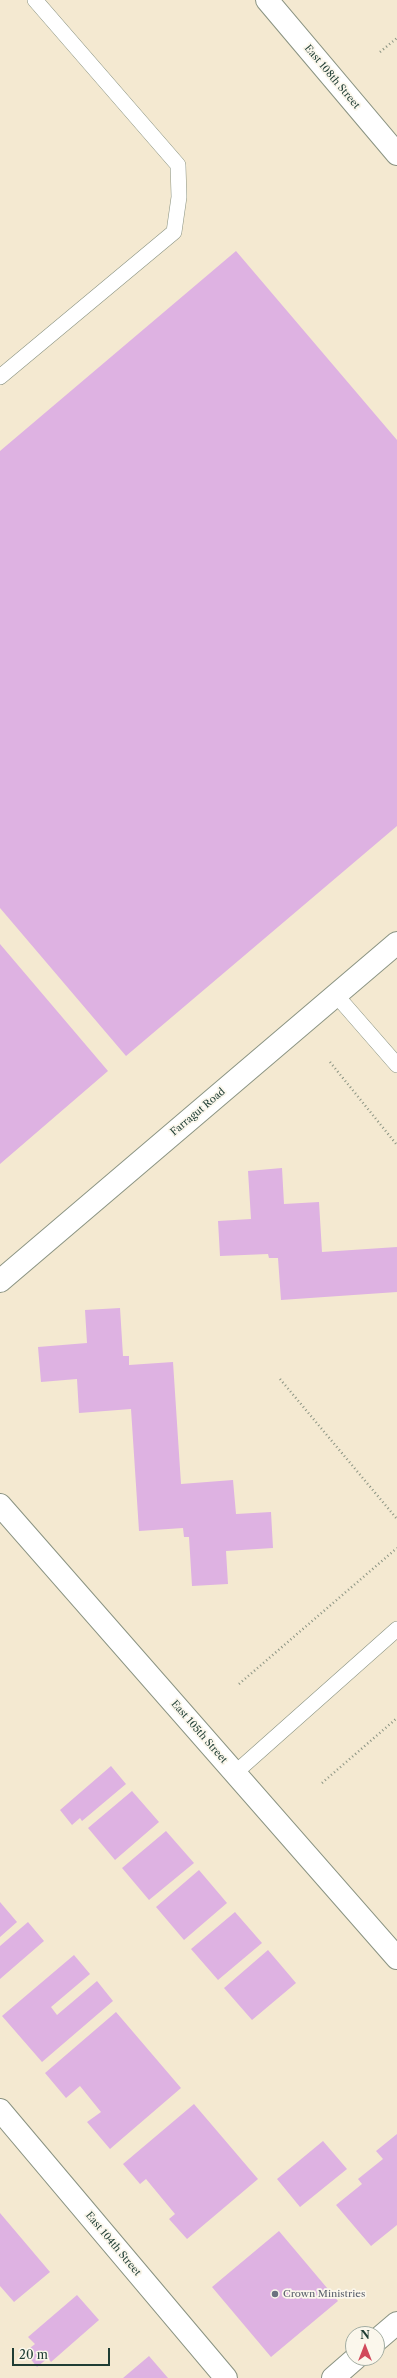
<!DOCTYPE html>
<html>
<head>
<meta charset="utf-8">
<style>
	body { margin:0 }
	#map { position:relative; width:397px; height:2378px; overflow:hidden; background:#f4e9d1; font-family:"Libre Caslon Text",serif }
	canvas { display:block }
	.north { position:absolute; left:345px; top:2326px; width:40px; height:40px; box-sizing:border-box; background:#fbf7ec; border:1px solid #a3ada2; border-radius:50%; rotate:0deg; font-size:11px; font-weight:700; line-height:16px; text-align:center; color:#1f3d34 }
	.north::after { content:''; display:block; margin:auto; width:14px; height:18px; background:#d1495b; clip-path:polygon(50% 0,100% 100%,50% 72%,0 100%) }
	.scale { position:absolute; left:12px; top:2348px; width:98px; height:18px; box-sizing:border-box; border:2px solid #1f3d34; border-top:0; padding-left:5px; font-size:12px; line-height:14px; white-space:nowrap; color:#1f3d34; -webkit-text-stroke:3px #fbf7ec; paint-order:stroke }
</style>
</head>
<body>
<div id="map">
<canvas width="397" height="2378"></canvas>
<div class="north">N</div>
<div class="scale">20 m</div>
</div>
<script>
const context = document.querySelector('canvas').getContext('2d');
context.lineJoin = 'round';
function fillPath(path, color) { context.fillStyle = color; context.fill(path, 'evenodd'); }
const poly = rows => new Path2D(rows.map(r => 'M' + r).join(''));
function stroke(path, color, width, dash) { context.strokeStyle = color; context.lineWidth = width; context.lineCap = dash ? 'butt' : 'round'; context.setLineDash(dash || []); context.stroke(path); }
function drawText(font, color, halo, rows, align = 'center') {
  context.font = font + ' "Libre Caslon Text",serif'; context.lineWidth = 3.5; context.setLineDash([]); context.textBaseline = 'middle'; context.strokeStyle = halo; context.fillStyle = color; for (const [text, x, y, turn = 0] of rows) {
    context.save(); context.translate(x, y); context.rotate((+turn || 0) * Math.PI / 180); context.textAlign = isNaN(turn) ? turn : align; if (halo) context.strokeText(text, 0, 0); context.fillText(text, 0, 0); context.restore();
  }
}
fillPath(poly([
	[236,251,397,440,397,826,126,1056,0,908,0,451],
	[0,944,108,1071,0,1164],
	[282,1168,284,1204,319,1202,322,1252,397,1247,397,1292,281,1300,278,1258,269,1258,268,1254,220,1256,218,1221,251,1219,248,1171],
	[120,1308,123,1356,129,1356,129,1365,173,1362,181,1484,233,1480,236,1514,271,1512,273,1548,226,1551,228,1584,192,1586,189,1537,184,1537,183,1528,139,1531,131,1409,79,1413,77,1379,41,1382,38,1347,87,1343,85,1310],
	[111,1766,126,1784,82,1821,80,1818,72,1825,60,1810],
	[132,1791,159,1822,115,1860,88,1828],
	[166,1831,194,1863,149,1900,122,1868],
	[199,1870,227,1903,184,1940,156,1907],
	[0,1902,17,1922,0,1937],
	[235,1912,262,1943,218,1980,191,1949],
	[28,1922,44,1941,0,1979,0,1946],
	[268,1950,296,1983,252,2020,224,1988],
	[74,1955,90,1974,51,2007,57,2015,97,1981,113,2001,42,2062,2,2016],
	[116,2012,181,2088,110,2149,87,2122,101,2112,80,2086,66,2098,45,2073],
	[194,2104,258,2179,187,2239,169,2219,175,2214,146,2179,140,2184,123,2164],
	[397,2134,397,2225,371,2246,336,2205,362,2184,358,2179,383,2159,376,2151],
	[323,2141,347,2169,300,2207,277,2179],
	[0,2213,50,2272,14,2302,0,2286],
	[279,2231,338,2301,271,2357,212,2287],
	[77,2295,99,2320,51,2362,48,2358,37,2367,25,2352,35,2344,28,2337],
	[149,2356,168,2378,123,2378]
]), '#deb2e2');
const service = poly([
	[0,377,174,232,179,197,178,165,35,0],
	[336,995,397,1065],
	[235,1773,397,1629]
]);
const minor = poly([
	[267,0,397,154],
	[0,1281,397,943],
	[0,1505,397,1958],
	[0,2110,226,2378],
	[377,2340,397,2323],
	[333,2378,356,2358]
]);
stroke(service, '#8a9382', 16);
stroke(minor, '#8a9382', 24);
stroke(poly([
	[380,52,397,38],
	[330,1062,397,1145],
	[280,1379,397,1519],
	[239,1684,397,1548],
	[322,1783,397,1718]
]), '#8a9382', 2.5, [1, 3]);
stroke(service, '#fff', 15);
stroke(minor, '#fff', 22);
for (const [x, y, r, color] of [
	[275,2294,4,"#6b7280"]
]) { const dot = new Path2D(); dot.arc(x, y, r, 0, 2 * Math.PI); context.fillStyle = color; context.fill(dot); stroke(dot, '#fbf7ec', 1.5); }
drawText('10px', '#1f3d34', '#fbf7ec', [
	["East 108th Street",332,77,50],
	["Farragut Road",198,1112,-40],
	["East 105th Street",199,1732,49],
	["East 104th Street",113,2244,50]
]);
drawText('10px', '#5b616d', '#fbf7ec', [
	["Crown Ministries",283,2294]
], 'left');
</script>
</body>
</html>
